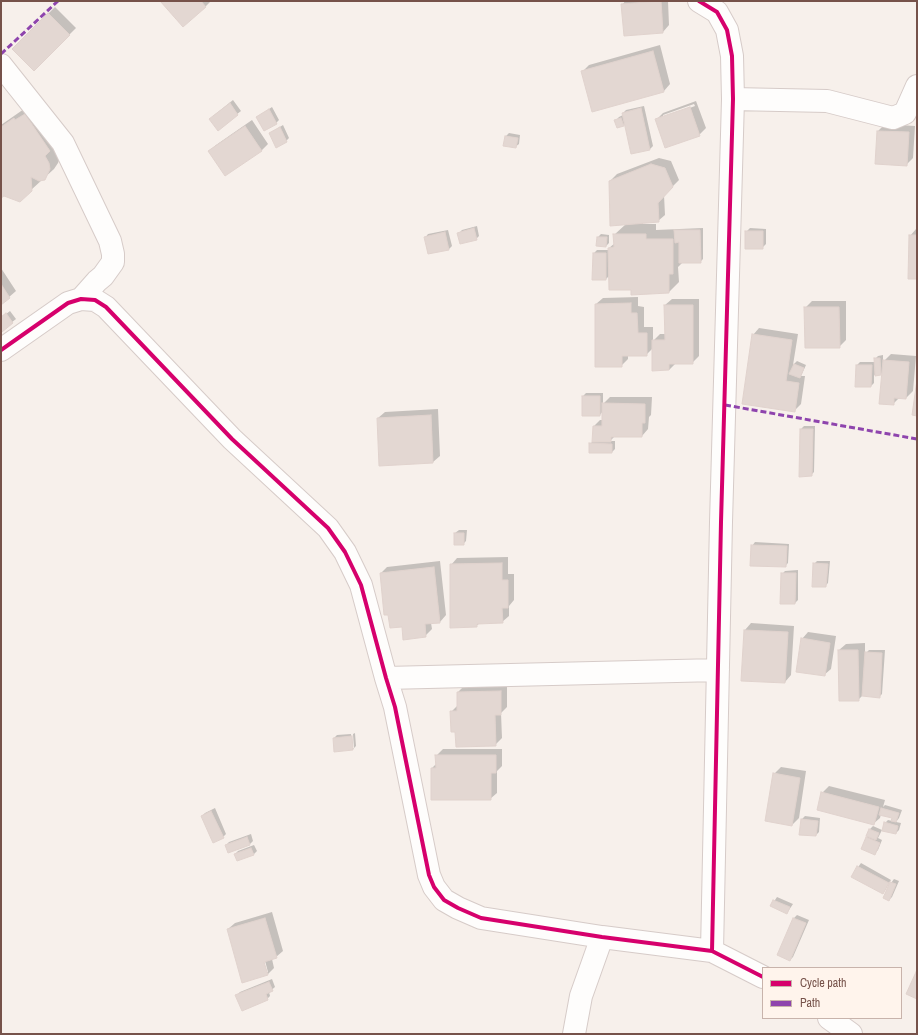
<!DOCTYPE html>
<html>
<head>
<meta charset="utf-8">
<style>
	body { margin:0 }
	#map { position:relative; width:918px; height:1035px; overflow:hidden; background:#f7f0eb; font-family:"Archivo Narrow",sans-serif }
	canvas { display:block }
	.frame { position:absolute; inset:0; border:2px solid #76524a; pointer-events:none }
	.legend { position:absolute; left:762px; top:967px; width:140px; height:52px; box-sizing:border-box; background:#fff4ec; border:1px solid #c8b3ab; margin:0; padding:5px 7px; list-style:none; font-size:12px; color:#76524a }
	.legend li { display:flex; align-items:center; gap:8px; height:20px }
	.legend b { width:20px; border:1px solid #c8b3ab }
</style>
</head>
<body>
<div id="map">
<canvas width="918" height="1035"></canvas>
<div class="frame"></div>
<ul class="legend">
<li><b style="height:5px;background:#d6006c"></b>Cycle path</li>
<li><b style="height:5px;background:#8e44ad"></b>Path</li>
</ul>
</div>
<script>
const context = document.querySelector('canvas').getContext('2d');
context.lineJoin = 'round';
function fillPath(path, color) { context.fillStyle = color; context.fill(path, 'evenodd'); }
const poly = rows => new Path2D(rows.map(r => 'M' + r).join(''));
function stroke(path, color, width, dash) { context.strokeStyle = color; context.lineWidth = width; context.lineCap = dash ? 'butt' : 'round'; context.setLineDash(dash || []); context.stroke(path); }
fillPath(poly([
	[162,1,211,1,205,7],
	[625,1,668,1,669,25,663,32,623,4],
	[55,7,76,28,34,70,13,49],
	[660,45,670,84,664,91,582,72,589,65],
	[233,100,241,111,218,129,213,116],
	[696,101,706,128,699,135,656,120,663,113],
	[694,104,695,106,663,118,663,115],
	[35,105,60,158,58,163,54,169,31,190,4,195,1,197,1,125,24,109],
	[644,106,653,146,650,149,632,153,625,123,623,125,616,120,619,117,623,115,623,113,626,110],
	[272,107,279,120,276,123,257,117],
	[252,120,268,144,261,151,209,151,216,145],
	[885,124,915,126,913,158,906,165,876,163,878,131],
	[283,125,289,138,286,141,270,133],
	[509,133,520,135,519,144,515,147,506,136],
	[659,158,671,161,679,180,664,195,665,215,658,221,643,222,643,224,656,224,656,230,703,228,703,259,700,262,683,262,678,267,679,282,669,292,632,289,610,275,606,279,594,253,597,250,609,250,609,248,615,243,614,235,626,224,610,181,617,174],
	[477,226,479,236,476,239,459,233,462,230],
	[750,228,766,229,766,244,762,248,746,232],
	[916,229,917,229,917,278,910,236],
	[448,230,452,246,449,249,428,253,425,238,428,234],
	[601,234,609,235,609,243,606,246,598,237],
	[1,268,16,291,1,304],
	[638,297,638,306,644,307,644,327,653,327,653,341,660,334,666,334,665,305,672,299,699,299,699,356,692,363,676,363,669,370,653,348,646,355,628,355,628,359,621,366,596,304,603,298],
	[812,301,846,301,846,340,839,347,805,308],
	[10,311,16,319,2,330,1,329,1,318],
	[759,328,798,334,793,365,797,361,806,365,801,376,805,376,801,404,794,411,753,335],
	[891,354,916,356,913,391,906,398,900,397,893,404,883,372,881,374,874,375,874,383,871,386,856,386,857,365,860,362,875,362,875,359,878,356,883,355,883,362],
	[586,393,603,393,603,404,610,397,652,397,651,415,649,417,648,429,642,436,615,436,610,441,615,441,615,449,612,452,590,444,593,441,594,426,600,420,603,420,603,411,600,415,583,396],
	[438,409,440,456,433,462,378,418,385,412],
	[804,426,815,426,814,472,811,475,801,429],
	[459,530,467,530,466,541,463,544,455,533],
	[755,542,789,544,788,563,785,566,752,546],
	[508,557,508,574,514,574,514,600,509,606,509,616,502,622,480,623,476,626,451,565,457,558],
	[440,561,446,615,440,622,431,623,432,629,425,636,403,626,381,573,387,567],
	[817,561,830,561,828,583,825,586,814,564],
	[798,570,798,600,795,603,782,574,785,571],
	[751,623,794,626,791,675,785,682,745,630],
	[808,632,836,636,831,669,824,675,802,639],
	[865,643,865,654,869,650,885,650,882,694,879,697,863,695,858,700,839,650,846,644],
	[465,685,507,685,507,707,501,713,502,738,495,745,456,731,451,712,458,705,458,692],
	[355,733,356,746,353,749,334,738,337,735,351,734,352,748,354,748,353,734],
	[443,749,502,749,502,766,497,771,497,793,490,799,432,768,437,763,436,756],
	[781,767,806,771,799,818,792,825,774,774],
	[829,786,885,800,883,807,885,805,902,810,899,818,896,822,901,823,899,830,896,833,885,823,888,820,892,821,893,817,881,814,880,818,873,824,822,793],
	[215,808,226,834,223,837,202,816,205,813],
	[805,816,820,818,819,832,816,835,802,819],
	[873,826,882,830,878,838,882,840,878,850,874,854,867,838,870,829],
	[251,834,253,841,250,844,229,852,226,845,229,842],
	[254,845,257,851,254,854,235,854,238,851],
	[861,863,891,880,883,893,852,876],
	[894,879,899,881,892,897,889,900,891,883],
	[777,897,793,904,787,913,771,906],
	[272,912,283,951,276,957,272,959,274,968,268,974,228,929,235,923],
	[262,957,264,957,268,972,266,972],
	[797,915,809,920,793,957,790,960,778,955,794,918],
	[272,979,275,987,269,992,270,996,267,999,237,995,240,992]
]), '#0003');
const building = poly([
	[160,1,201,1,206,7,183,27,160,1],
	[661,1,663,33,624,36,621,4,661,1],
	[48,13,70,35,34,71,12,49,48,13],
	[653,51,664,92,592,112,581,71,653,51],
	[230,103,238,115,218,131,209,119,230,103],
	[690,107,700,136,665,148,655,119,690,107],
	[641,108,650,150,631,154,622,113,641,108],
	[269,109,277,124,264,131,256,117,269,109],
	[25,114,50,151,45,156,49,163,50,169,45,180,39,181,31,177,32,191,20,202,4,196,1,198,1,127,14,118,15,120,25,114],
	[621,118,624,126,617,128,614,120,621,118],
	[245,126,262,151,225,176,208,151,245,126],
	[280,127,287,142,276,148,269,133,280,127],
	[877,131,909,132,907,166,875,164,877,131],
	[505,136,518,138,516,148,503,146,505,136],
	[651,164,665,168,673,187,658,203,659,222,610,226,609,181,651,164],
	[474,228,477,240,460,244,457,233,474,228],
	[674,230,700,230,701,263,679,263,679,242,675,243,674,230],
	[745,231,763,231,763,249,745,249,745,231],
	[445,232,449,250,428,254,424,237,445,232],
	[613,234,646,234,646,239,673,239,673,274,669,274,669,293,631,295,631,290,609,290,608,248,614,247,613,234],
	[909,235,917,235,917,279,908,279,909,235],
	[597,237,607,237,606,247,596,246,597,237],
	[593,253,606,253,606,280,592,280,593,253],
	[1,284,10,298,1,305,1,284],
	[631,303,631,313,637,313,638,333,647,333,647,356,622,356,622,367,595,367,595,304,631,303],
	[664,305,693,305,693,364,669,364,669,370,652,371,652,340,665,340,664,305],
	[804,307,839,307,840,348,805,348,804,307],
	[6,313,13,323,2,332,1,330,1,317,6,313],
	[752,334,792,340,786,381,799,383,795,412,742,404,752,334],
	[874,358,880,358,881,375,875,376,874,358],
	[883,360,909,362,906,399,894,398,894,405,879,404,883,360],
	[794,364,804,368,800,378,789,374,794,364],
	[856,365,872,365,871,387,855,387,856,365],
	[917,380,917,416,912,415,917,380],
	[582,396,600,396,600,416,582,416,582,396],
	[602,403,645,404,645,423,642,423,642,437,611,437,611,442,592,442,593,426,602,426,602,403],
	[431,415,433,463,379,466,377,418,431,415],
	[800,429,813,429,812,476,799,477,800,429],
	[589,443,612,444,612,453,589,453,589,443],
	[454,533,464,533,464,545,454,545,454,533],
	[751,545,787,546,786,567,750,566,751,545],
	[502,563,502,580,508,580,508,608,502,608,503,623,477,624,477,627,450,628,450,564,502,563],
	[813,563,828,564,826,587,812,587,813,563],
	[434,567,440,623,425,624,426,637,403,640,402,627,390,628,388,615,384,615,380,573,434,567],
	[781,573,796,573,795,604,780,604,781,573],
	[744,630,788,632,785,683,741,681,744,630],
	[801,638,830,643,825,676,796,672,801,638],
	[838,650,858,650,859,701,839,701,838,650],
	[865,652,882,653,880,698,862,696,865,652],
	[501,691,501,715,495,715,496,746,456,747,455,732,451,732,450,711,457,711,457,692,501,691],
	[352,736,353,750,334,752,333,738,352,736],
	[435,755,496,755,496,773,491,773,491,800,431,800,431,768,436,768,435,755],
	[773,773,800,778,792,826,765,821,773,773],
	[821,792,879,807,874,825,817,810,821,792],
	[881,808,899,813,896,822,891,821,892,818,879,815,881,808],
	[211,811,224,838,213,843,201,816,211,811],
	[801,819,818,821,816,836,799,835,801,819],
	[884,822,898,826,896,834,882,831,884,822],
	[869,829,879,833,876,840,866,836,869,829],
	[247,837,250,845,228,853,225,845,247,837],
	[866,837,880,843,875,855,861,849,866,837],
	[251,848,254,855,237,861,234,854,251,848],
	[857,866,889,883,883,894,851,877,857,866],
	[890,882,896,884,889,901,883,898,890,882],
	[773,900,790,907,787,914,770,906,773,900],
	[265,918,277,958,264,962,268,975,242,983,227,929,265,918],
	[793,918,806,923,790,961,777,955,793,918],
	[916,972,917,973,917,999,906,994,916,972],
	[269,982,273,991,266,994,268,1000,242,1011,235,995,269,982]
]);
fillPath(building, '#e3d7d2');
stroke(building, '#e0d2cd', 1);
const street = poly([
	[699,1,717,12,727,30,732,56,733,99,721,522,712,951],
	[1,65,63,143,110,241,113,254,113,262,103,276,97,281,81,299],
	[733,99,827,101,893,118,905,113,917,86],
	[1,350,68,303,81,299,95,300,106,307,232,439,328,528,345,552,361,585,386,678,395,707,429,875,434,887,444,900,458,908,481,918,602,937,712,951,763,977],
	[386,678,718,670],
	[829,1018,851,1034],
	[574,1034,581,996,602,937]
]);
stroke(street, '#d6cbc8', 24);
stroke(street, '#fefdfc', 22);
stroke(poly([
	[1,54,58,1],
	[725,405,917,439]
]), '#8e44ad', 3, [6, 3]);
stroke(poly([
	[699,1,717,12,727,30,732,56,733,99,721,522,712,951],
	[1,350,68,303,81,299,95,300,106,307,232,439,328,528,345,552,361,585,386,678,395,707,429,875,434,887,444,900,458,908,481,918,602,937,712,951,763,977]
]), '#d6006c', 4);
</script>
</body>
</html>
